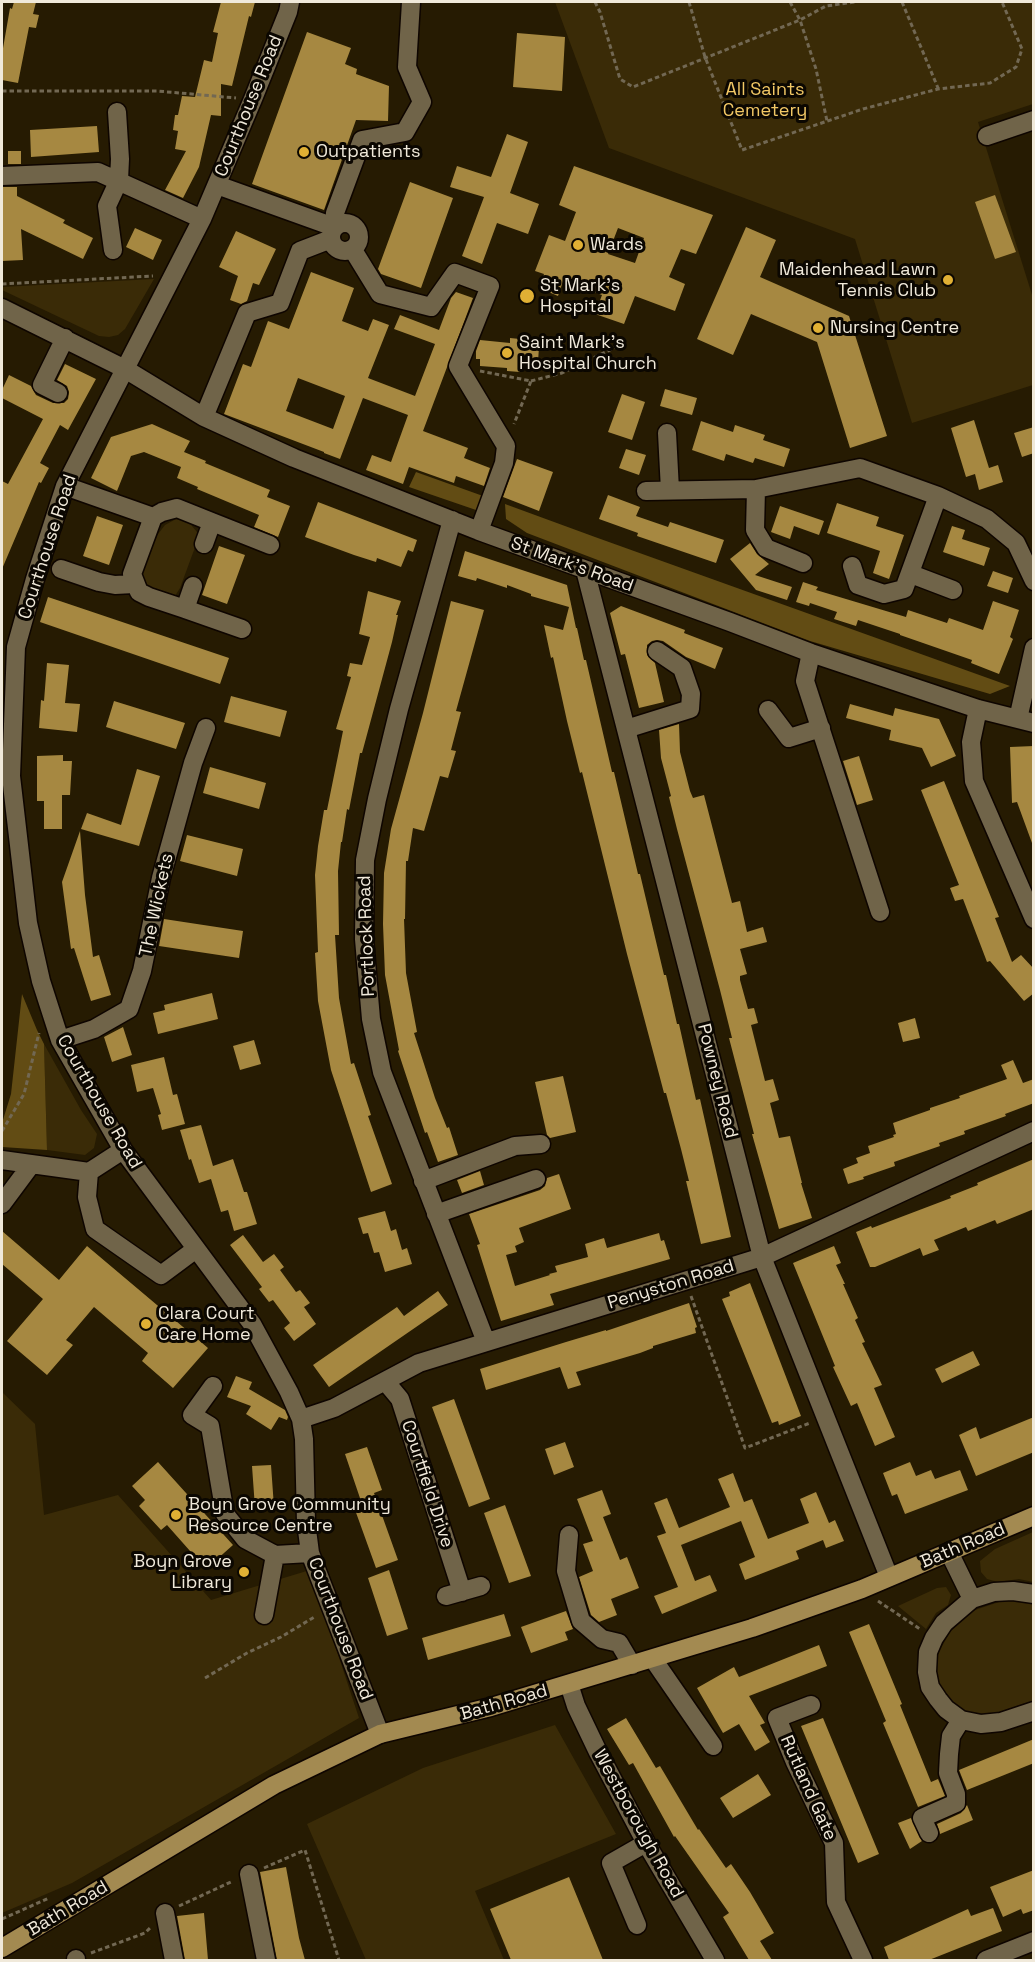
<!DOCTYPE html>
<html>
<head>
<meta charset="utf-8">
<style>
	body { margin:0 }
	#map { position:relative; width:1035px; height:1962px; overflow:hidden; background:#261b02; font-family:"Space Grotesk",sans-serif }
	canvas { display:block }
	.frame { position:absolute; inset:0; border:3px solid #f0e9da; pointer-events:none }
</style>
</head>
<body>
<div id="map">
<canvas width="1035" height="1962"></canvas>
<div class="frame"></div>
</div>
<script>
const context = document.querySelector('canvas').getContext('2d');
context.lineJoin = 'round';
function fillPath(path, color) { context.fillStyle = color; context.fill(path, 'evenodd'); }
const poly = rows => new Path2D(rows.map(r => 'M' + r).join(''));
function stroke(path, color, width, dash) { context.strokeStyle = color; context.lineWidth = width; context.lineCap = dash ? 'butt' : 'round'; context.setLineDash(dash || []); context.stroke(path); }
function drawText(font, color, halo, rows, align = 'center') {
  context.font = font + ' "Space Grotesk",sans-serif'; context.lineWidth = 6; context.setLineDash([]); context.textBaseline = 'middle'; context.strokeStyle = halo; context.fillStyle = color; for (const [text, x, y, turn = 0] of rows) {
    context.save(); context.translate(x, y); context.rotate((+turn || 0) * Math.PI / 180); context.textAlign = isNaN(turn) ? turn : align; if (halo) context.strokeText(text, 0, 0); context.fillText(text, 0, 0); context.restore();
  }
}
fillPath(poly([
	[555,2,1033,2,1033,104,978,122,1033,298,1033,385,912,423,855,239,609,148],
	[154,279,125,329,118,335,109,337,99,336,2,290,2,287],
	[176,519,187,520,197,532,197,542,180,588,175,596,167,597,144,586,142,574,155,538,165,525],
	[44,1044,81,1110,97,1134,94,1148,85,1155,47,1150],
	[2,1392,35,1424,44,1515,118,1495,211,1600,310,1570,359,1718,72,1883,2,1913],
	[1033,1532,1033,1582,1019,1579,998,1582,987,1579,981,1572,980,1561,995,1549],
	[946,1587,951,1595,948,1605,936,1613,926,1629,898,1606,937,1588],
	[1002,1601,1033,1601,1033,1701,1012,1711,981,1716,954,1707,939,1694,934,1672,939,1651,951,1631,972,1611],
	[555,1725,616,1834,475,1891,504,1960,366,1960,307,1824,423,1768]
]), '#3a2b07');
fillPath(poly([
	[416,472,483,496,476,510,409,487],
	[505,504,595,537,1010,686,990,694,810,641,527,533,506,519],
	[22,994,37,1030,44,1044,47,1150,2,1147,2,1123,11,1094]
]), '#624c14');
fillPath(poly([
	[14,2,36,2,33,14,39,15,36,28,29,27,18,83,2,80,2,54,10,8,12,9],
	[221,2,255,2,251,17,249,16,232,86,221,84,221,116,211,115,199,167,183,198,165,190,186,151,175,149,178,131,173,130,175,115,178,115,182,96,195,97,204,60,212,62,218,33,213,32],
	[307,32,351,48,345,64,357,69,356,74,389,86,388,121,356,120,324,210,252,184],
	[517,33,565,37,562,91,513,87],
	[97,126,99,152,31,157,30,130],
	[507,134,528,142,510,193,539,204,528,234,497,223,482,264,462,256,484,197,450,187,457,166,491,177],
	[8,151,21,151,21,164,8,164],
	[574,166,713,215,696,254,681,249,669,277,685,284,675,311,635,296,624,324,595,314,602,295,563,281,558,296,539,288,544,274,535,271,549,235,565,241,576,212,559,205],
	[618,228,644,238,635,263,608,254],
	[410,182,453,198,421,288,381,274,378,269],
	[2,187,17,187,17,196,65,220,63,223,93,238,83,259,21,229,23,260,2,261],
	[995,195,1016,252,995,259,975,202],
	[746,227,776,240,760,277,849,316,887,436,850,448,817,342,751,314,733,355,697,339],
	[135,228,162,240,153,260,126,247],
	[236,231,276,249,259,285,253,283,247,301,241,304,230,300,238,276,219,267],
	[311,272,354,288,342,321,368,331,373,319,389,325,368,378,415,396,435,344,394,329,400,315,439,330,451,298,456,292,473,298,423,431,468,448,464,458,490,468,484,486,456,476,454,483,409,467,403,484,366,470,372,455,391,462,408,415,363,398,340,459,324,453,324,452,224,414,243,364,251,367,268,321,289,329],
	[298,378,345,396,333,429,286,411],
	[510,338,530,340,530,346,539,347,538,362,521,361,520,372,507,371,507,368,480,366,480,359,476,359,476,351,480,340,510,343],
	[65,364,96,379,68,430,60,425,40,463,49,468,41,483,39,482,2,569,2,481,8,484,43,419,2,398,2,390,9,375,31,386,36,395,53,403,64,403,68,399,69,392,67,386,57,380],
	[665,389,697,398,692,415,660,406],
	[622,394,645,402,632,440,608,432],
	[974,420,989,468,998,465,1003,482,979,490,975,474,966,477,951,428],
	[701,421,733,432,735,425,765,435,763,440,790,449,784,467,755,458,753,463,726,454,724,461,692,450],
	[152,424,190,441,184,452,206,461,205,463,270,490,267,497,290,506,278,537,254,527,259,515,197,489,198,487,177,478,181,467,144,452,131,456,117,491,91,478,111,437],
	[1034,427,1034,453,1022,457,1014,433],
	[626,449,646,455,639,475,619,468],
	[517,459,553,472,539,511,503,497],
	[608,495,640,507,636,516,668,527,670,522,724,540,716,563,637,536,638,533,599,519],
	[318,502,417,540,413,552,408,550,401,567,377,558,376,562,354,555,305,537],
	[837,503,879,517,876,526,904,535,889,579,873,573,880,551,827,533],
	[780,506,824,521,819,535,794,526,790,539,771,532],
	[97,516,123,525,109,565,83,556],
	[952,526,965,530,962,539,990,548,984,566,943,552],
	[750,543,757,554,769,564,755,575,792,587,787,600,756,590,730,559],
	[219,546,245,555,227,604,202,595],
	[465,551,567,585,576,628,577,628,584,660,586,660,612,772,614,772,638,874,640,874,664,975,666,975,677,1024,679,1024,696,1100,700,1099,731,1237,701,1244,686,1181,689,1181,681,1149,666,1093,664,1093,659,1074,627,954,582,772,580,773,567,721,553,657,551,658,544,625,563,630,569,607,531,596,531,594,507,585,507,588,477,578,476,581,458,576],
	[993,571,1013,578,1008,593,987,586],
	[803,582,818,587,816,590,906,617,908,610,947,623,949,618,983,630,993,601,1019,610,1010,637,1013,639,999,674,971,663,972,660,900,635,900,634,858,620,856,626,834,619,837,612,810,603,809,606,796,602],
	[368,591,401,601,396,615,398,615,392,642,362,753,360,753,349,810,347,809,342,842,341,842,338,871,339,935,335,935,339,998,351,1064,354,1063,371,1115,368,1116,392,1184,371,1192,331,1070,318,1001,315,953,318,952,315,875,318,846,324,810,327,810,343,731,336,729,351,677,347,676,350,663,362,665,370,637,359,634],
	[48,597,229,658,220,684,40,622],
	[451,601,484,610,456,711,461,712,451,750,456,751,448,778,440,776,424,831,413,828,408,861,406,861,405,919,404,919,406,973,417,1032,414,1033,435,1098,447,1128,449,1127,458,1155,438,1162,427,1132,425,1133,398,1051,399,1050,385,975,383,924,384,873,391,829,423,713],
	[621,606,685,630,684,633,723,648,715,669,686,657,663,641,657,640,652,641,647,645,647,655,655,663,664,702,639,708,625,654,621,655,610,613],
	[47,663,69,665,65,703,80,704,77,732,39,728,41,700,44,701],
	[231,696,287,711,280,737,224,722],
	[114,701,185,723,176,749,106,727],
	[850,704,893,716,895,708,939,719,956,756,931,767,922,748,889,740,891,730,846,718],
	[679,724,680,752,690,791,693,798,704,795,732,903,740,901,747,932,763,927,767,942,740,949,747,974,740,976,740,980,748,1009,754,1008,758,1023,751,1025,765,1081,773,1079,779,1100,770,1103,779,1138,790,1136,802,1183,801,1183,812,1218,779,1229,752,1134,754,1134,729,1038,732,1038,720,990,677,829,669,797,671,796,661,758,659,730],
	[1034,746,1034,843,1032,843,1017,802,1012,803,1010,747],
	[63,755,63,761,72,761,70,795,62,795,62,829,44,829,44,801,37,801,37,756],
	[859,756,873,800,857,805,843,761],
	[210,767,266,783,259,809,203,793],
	[137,769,160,776,139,846,81,829,87,813,121,825],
	[944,781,999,917,995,918,1012,962,1021,955,1034,969,1034,993,1024,1001,990,961,987,962,963,899,955,901,950,888,959,885,921,790],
	[80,831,85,895,93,957,99,955,111,995,91,1001,74,948,71,949,62,882],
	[187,835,243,849,237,876,180,861],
	[164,919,243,931,239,958,159,946],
	[212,993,218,1019,158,1034,153,1013,165,1010,164,1005],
	[915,1018,920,1038,903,1042,898,1023],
	[123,1027,132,1055,112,1062,104,1037],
	[254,1040,261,1064,240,1070,233,1046],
	[164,1057,173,1095,177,1094,185,1124,162,1130,158,1115,161,1114,153,1088,137,1092,131,1065],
	[1013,1060,1023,1083,1034,1079,1034,1103,1005,1114,1006,1116,964,1131,965,1134,939,1143,940,1146,894,1162,895,1166,863,1177,864,1179,848,1184,843,1169,858,1163,856,1158,870,1153,868,1146,894,1137,893,1135,896,1134,893,1123,930,1110,930,1108,960,1098,959,1096,1007,1079,1001,1065],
	[563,1076,576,1132,550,1138,547,1135,535,1082],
	[201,1125,213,1166,233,1159,244,1192,247,1192,257,1224,234,1231,228,1210,221,1212,211,1179,199,1183,191,1159,189,1160,180,1130],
	[1034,1159,1034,1209,997,1224,995,1220,968,1231,966,1227,934,1240,939,1250,923,1256,920,1248,875,1267,870,1267,856,1232,871,1226,872,1228,951,1198,950,1196,978,1185,977,1183],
	[480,1171,484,1185,462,1193,457,1180],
	[559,1174,571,1209,519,1228,524,1242,515,1246,517,1252,506,1255,515,1286,550,1275,549,1274,557,1272,555,1266,588,1257,585,1244,604,1238,607,1248,659,1233,661,1241,664,1240,670,1259,550,1294,554,1305,501,1321,477,1245,480,1244,469,1214,540,1190,545,1186,547,1178],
	[385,1211,391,1231,396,1229,402,1250,407,1248,412,1264,385,1272,379,1252,374,1253,368,1233,363,1234,358,1218],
	[2,1231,59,1280,87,1246,208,1348,173,1388,142,1361,148,1353,94,1307,66,1340,73,1345,47,1375,7,1341,43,1299,2,1264],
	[243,1235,263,1262,274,1254,284,1267,280,1270,296,1292,300,1290,310,1303,304,1307,316,1324,294,1341,284,1328,290,1323,273,1300,269,1302,259,1289,262,1287,230,1245],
	[834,1246,841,1263,836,1265,845,1284,843,1284,858,1318,855,1320,865,1342,862,1343,882,1385,874,1388,895,1437,875,1446,857,1403,851,1406,833,1367,835,1366,793,1263],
	[750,1283,801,1416,779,1425,778,1421,772,1423,722,1299,730,1296,729,1292],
	[438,1291,448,1305,329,1387,313,1365,397,1307,404,1316],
	[689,1303,697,1327,695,1328,696,1333,653,1346,653,1348,640,1353,576,1372,581,1385,568,1389,560,1367,486,1390,480,1369,566,1342,606,1330,606,1331],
	[973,1351,980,1365,942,1383,935,1369],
	[236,1376,252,1382,249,1389,285,1410,288,1417,287,1420,279,1417,271,1430,246,1414,251,1406,227,1397],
	[454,1399,490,1499,469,1507,432,1407],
	[1034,1417,1034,1452,976,1476,959,1435,976,1427,980,1439],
	[565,1442,574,1467,554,1475,545,1449],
	[367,1447,382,1490,374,1493,398,1560,376,1568,354,1507,362,1504,345,1454],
	[158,1462,233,1545,206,1569,167,1525,161,1530,139,1506,145,1500,132,1486],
	[910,1462,916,1476,931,1470,935,1479,960,1470,968,1490,905,1514,897,1494,892,1496,883,1473],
	[271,1465,274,1507,255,1508,252,1466],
	[733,1473,744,1502,752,1499,768,1539,809,1523,800,1499,816,1492,829,1523,835,1520,844,1541,826,1548,823,1540,796,1551,799,1559,745,1580,739,1564,755,1557,741,1521,681,1545,695,1581,710,1575,717,1591,662,1614,654,1596,678,1587,657,1536,666,1533,654,1503,667,1498,679,1528,730,1507,718,1479],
	[602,1490,611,1514,603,1517,620,1560,627,1557,639,1588,611,1599,617,1615,599,1622,591,1615,579,1577,593,1571,583,1544,593,1541,577,1499],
	[505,1505,531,1576,509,1583,484,1513],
	[389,1570,408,1629,387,1636,368,1578],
	[566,1611,573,1629,565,1632,568,1640,531,1653,521,1627],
	[504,1614,511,1636,428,1660,422,1638],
	[869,1624,902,1704,900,1705,931,1782,938,1779,945,1796,918,1807,883,1723,886,1721,849,1632],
	[819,1645,827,1666,749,1696,765,1723,760,1725,770,1742,755,1751,739,1724,723,1733,697,1688,734,1667,739,1677],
	[626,1718,656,1768,660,1766,698,1830,699,1829,726,1868,731,1864,750,1892,774,1933,760,1941,772,1960,749,1960,723,1917,729,1913,675,1836,674,1837,633,1763,629,1765,607,1729],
	[823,1718,879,1854,858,1863,801,1726],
	[1034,1739,1034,1763,967,1790,959,1770],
	[758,1774,771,1795,733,1818,720,1798],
	[967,1805,973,1820,940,1834,937,1824,961,1813],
	[911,1818,922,1841,910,1849,898,1823],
	[286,1867,299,1938,305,1960,277,1960,260,1872],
	[1034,1870,1034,1910,1023,1914,1021,1909,1003,1917,990,1887],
	[569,1877,603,1960,511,1960,490,1909],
	[993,1908,1002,1931,929,1960,889,1960,884,1947,968,1909,971,1916],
	[204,1913,208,1960,185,1960,177,1916]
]), '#a68841');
const minor = poly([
	[290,2,288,12,253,99,202,219,65,486,35,579,16,647,11,776,28,923,41,981,60,1040,123,1150,252,1324,289,1392,301,1419,304,1439,306,1522,310,1553,380,1734],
	[987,136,1034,120],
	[2,176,98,172,202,219],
	[217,185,334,227,335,213,362,140,405,132,422,102,407,67,411,2],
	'331 237a14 14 0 1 1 28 0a14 14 0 1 1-28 0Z',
	[113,250,107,206,119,180,120,159,117,112],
	[353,250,380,294,431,307,455,273,490,286,458,366,506,446,504,463,479,531],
	[2,308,125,369,204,417,294,458,479,531,730,622,811,653,978,709,1034,723],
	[58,393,42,385,65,338],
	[204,417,247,313,280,303,300,251,331,239],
	[667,433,670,490],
	[65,486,153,517,132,574,139,592,149,597,185,609,193,586],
	[756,489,755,530,766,548,803,563],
	[646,491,756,489,860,468,938,496,987,519,1016,543,1034,581],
	[153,517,162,512,177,508,212,522,204,544],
	[452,520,399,709,377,799,365,860,364,939,371,1019,382,1072,486,1342],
	[212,522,270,545],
	[852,566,858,585,884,594,904,589,938,496],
	[61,569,99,582,115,585,134,584],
	[585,570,762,1257,889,1577],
	[911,574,953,590],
	[185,609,242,629],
	[811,653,805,681,880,912],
	[978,709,971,742,974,781,1034,919],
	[768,710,789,738,821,728],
	[1018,719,1034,648],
	[626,729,690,709,691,694,682,668,657,651],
	[60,1040,94,1029,129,1009,142,971,161,878,193,763,206,728],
	[2,1160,89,1172,123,1150],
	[89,1172,87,1197,95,1229,161,1275,196,1249],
	[423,1181,515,1146,541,1144],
	[2,1204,31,1165],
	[436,1214,536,1179],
	[385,1381,400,1399,462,1592],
	[213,1386,192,1415,210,1426,225,1514,245,1539,275,1555,310,1553],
	[301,1419,334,1408,419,1363,762,1257,1034,1131],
	[569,1535,566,1571,581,1621,602,1639,619,1643,632,1665],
	[949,1552,972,1599],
	[1034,1594,1013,1591,994,1592,972,1599,944,1623,934,1638,928,1652,927,1672,930,1687,938,1699,946,1709,961,1720,981,1724,1001,1722,1034,1711],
	[446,1596,481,1586],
	[264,1615,275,1555],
	[653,1659,713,1746],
	[569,1684,576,1706,598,1752,646,1843,715,1960],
	[811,1705,777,1718,795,1762,834,1843,836,1902,863,1960],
	[929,1833,922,1818,956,1803,956,1794,948,1773,949,1754,951,1736,961,1720],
	[249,1874,266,1960],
	[165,1913,174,1960],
	[637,1925,611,1863,646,1843],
	[76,1959,76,1960],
	[986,1960,1034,1941]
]);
const major = poly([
	[2,1948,274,1785,380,1734,491,1707,752,1628,862,1589,1034,1516]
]);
stroke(minor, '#0e0500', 21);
stroke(major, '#0e0500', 21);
stroke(poly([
	[595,2,600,12,620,79,633,87,800,20,826,6,855,2],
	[689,2,705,57,742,150,863,109,938,89,990,83,1016,67,1022,49,1002,2],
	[790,2,800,20,816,69,827,121],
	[902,2,938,88],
	[2,91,157,91,236,98],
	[2,284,153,276],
	[480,371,531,381,514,424],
	[531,381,562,373,616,347],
	[2,1131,24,1094,39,1033],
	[691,1296,745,1448,810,1423],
	[878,1601,920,1629],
	[205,1678,247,1653,281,1637,316,1616],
	[264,1868,305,1850,339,1960],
	[179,1906,233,1881],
	[2,1919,49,1898],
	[91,1953,145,1933,150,1928]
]), '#726853', 3, [4.5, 3]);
stroke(minor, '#706449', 18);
stroke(major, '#a38a51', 18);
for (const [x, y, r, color] of [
	[304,152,6,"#e0b034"],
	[578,245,6,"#e0b034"],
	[948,280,6,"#e0b034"],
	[527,296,8,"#e0b034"],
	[818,328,6,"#e0b034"],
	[507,353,6,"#e0b034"],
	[146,1324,6,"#e0b034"],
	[176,1515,6,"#e0b034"],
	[244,1572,6,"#e0b034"]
]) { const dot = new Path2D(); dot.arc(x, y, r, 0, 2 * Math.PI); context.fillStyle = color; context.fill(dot); stroke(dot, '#0b0701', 2); }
drawText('18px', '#f2c865', '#0b0701', [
	["All Saints",765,90],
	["Cemetery",765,111]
]);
drawText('18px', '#f0e9da', '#0b0701', [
	["Courthouse Road",249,106,-68],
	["Courthouse Road",48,547,-72],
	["St Mark's Road",572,565,20],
	["The Wickets",157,905,-78],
	["Portlock Road",367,936,-92],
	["Powney Road",717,1081,76],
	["Courthouse Road",99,1102,60],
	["Penyston Road",671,1285,-17],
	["Courtfield Drive",427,1484,72],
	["Bath Road",963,1546,-23],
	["Courthouse Road",340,1629,69],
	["Bath Road",504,1703,-16],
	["Rutland Gate",808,1788,66],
	["Westborough Road",638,1824,61],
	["Bath Road",68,1909,-31]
]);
drawText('18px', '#f0e9da', '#0b0701', [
	["Outpatients",316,152],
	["Wards",590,245],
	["Maidenhead Lawn",936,270,"right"],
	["Tennis Club",936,291,"right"],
	["St Mark's",540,286],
	["Hospital",540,307],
	["Nursing Centre",830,328],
	["Saint Mark's",519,343],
	["Hospital Church",519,364],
	["Clara Court",158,1314],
	["Care Home",158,1335],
	["Boyn Grove Community",188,1505],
	["Resource Centre",188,1526],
	["Boyn Grove",232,1562,"right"],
	["Library",232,1583,"right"]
], 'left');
</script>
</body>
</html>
